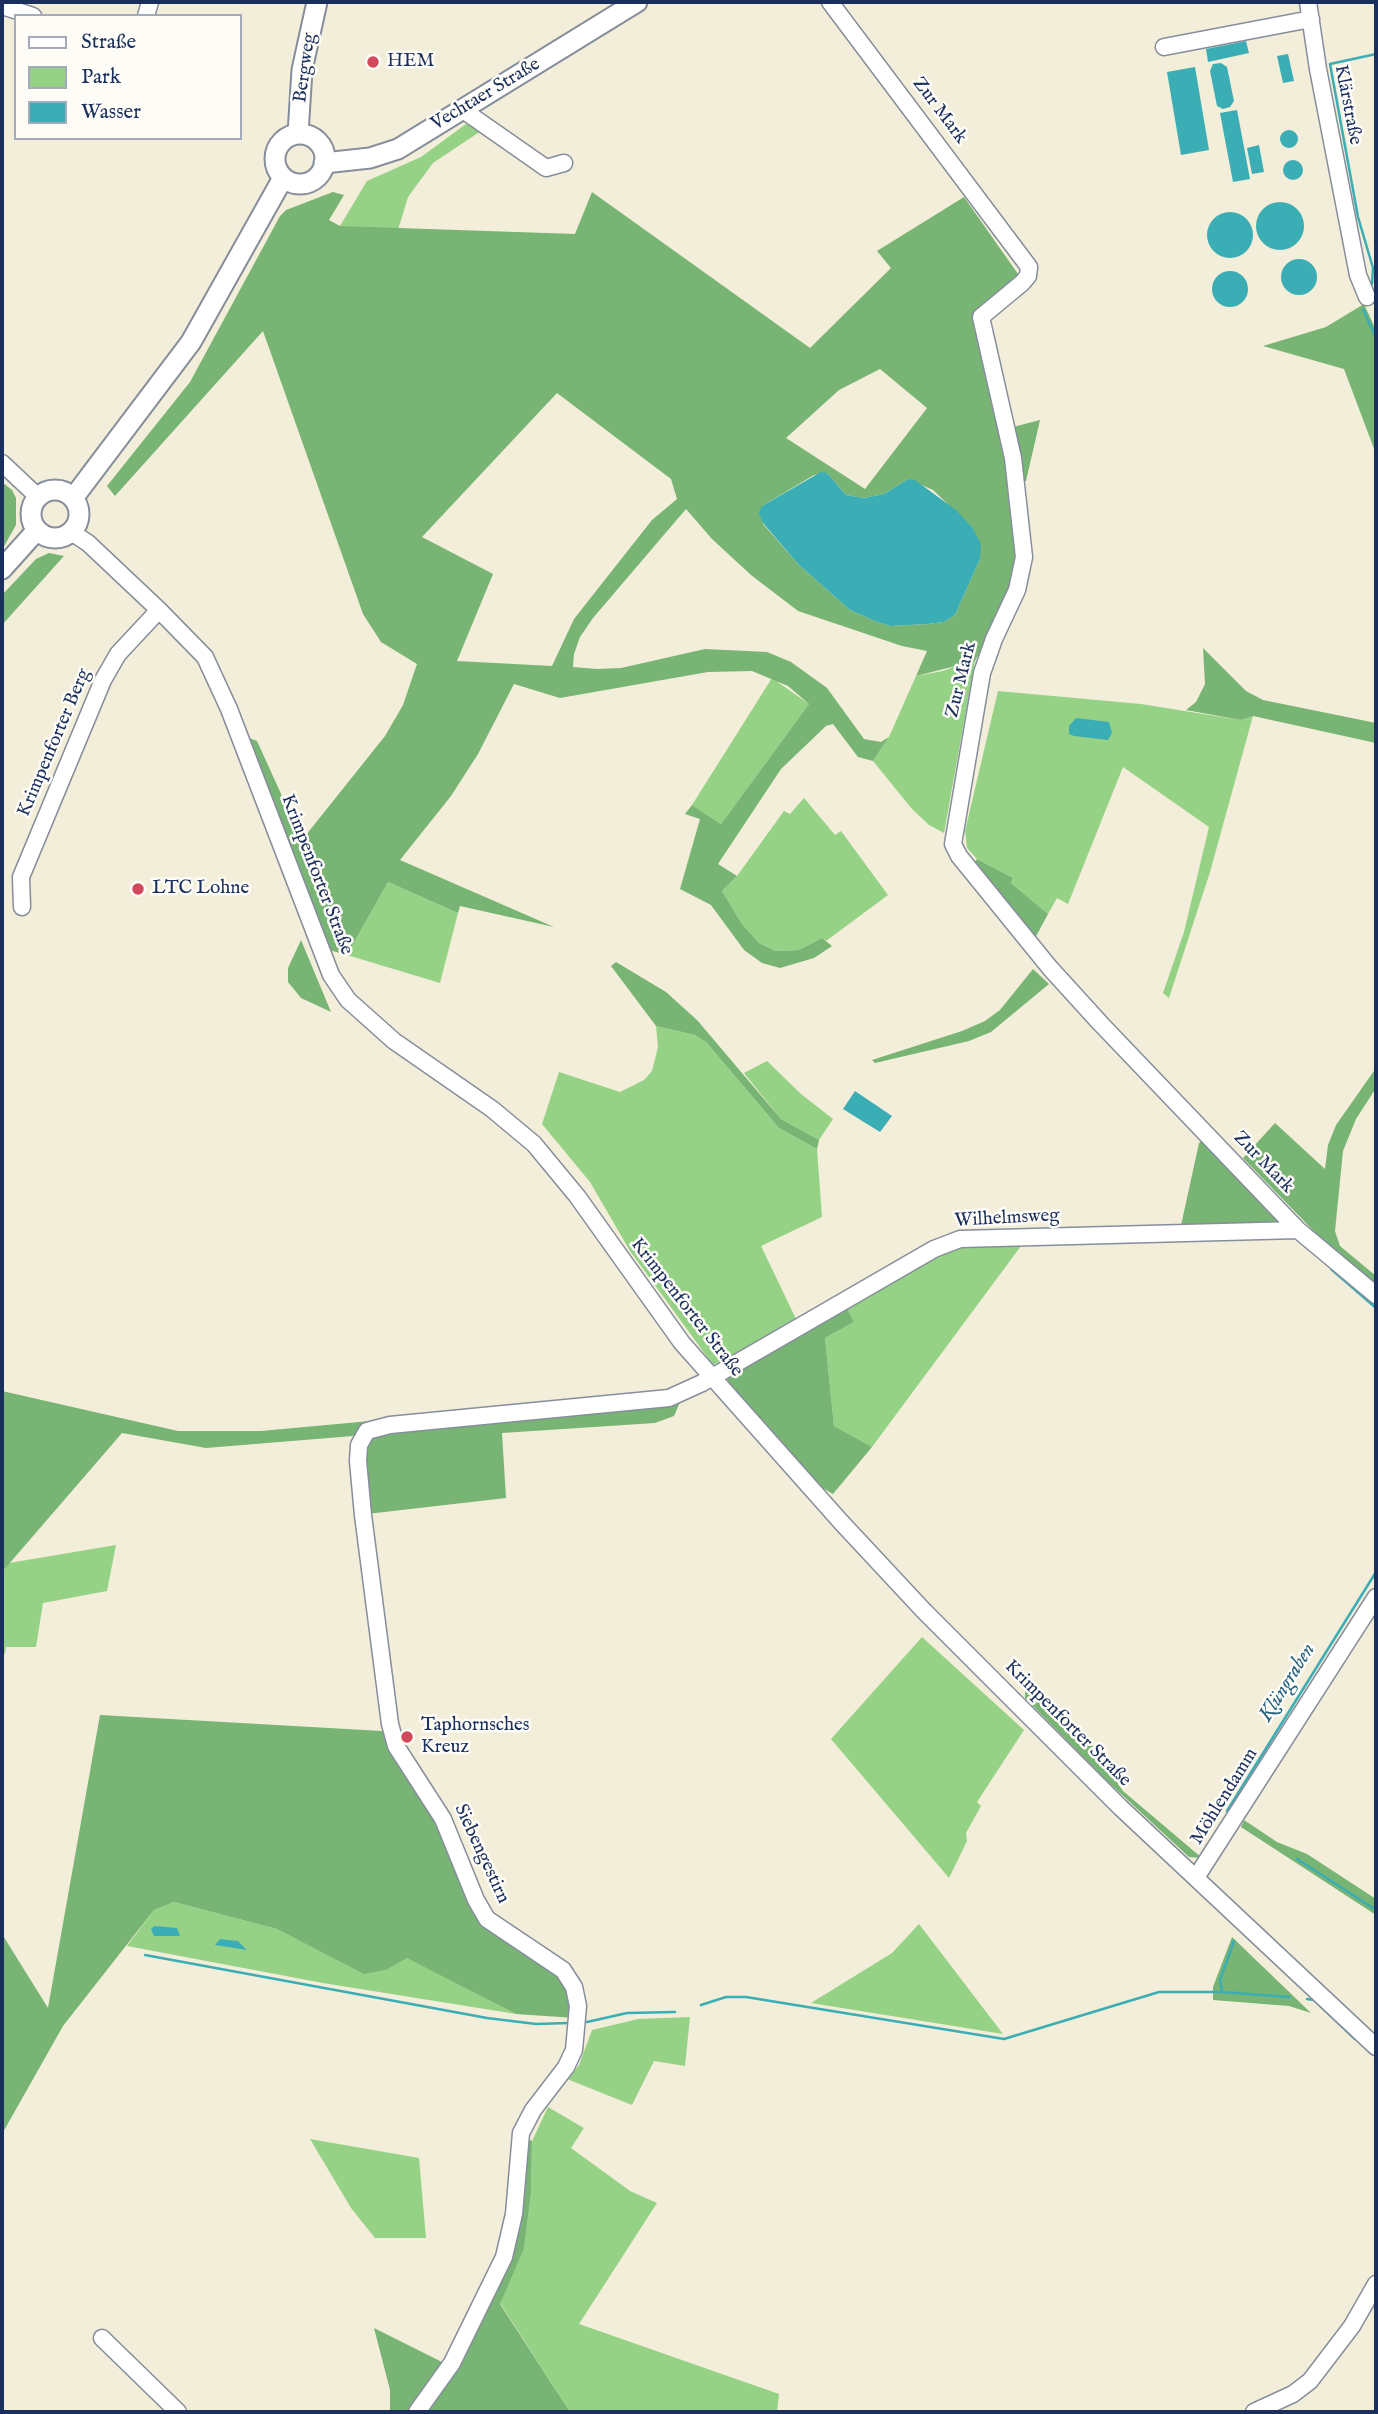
<!DOCTYPE html>
<html>
<head>
<meta charset="utf-8">
<style>
	body { margin:0 }
	#map { position:relative; width:1378px; height:2414px; overflow:hidden; background:#f2eed9; font-family:"IM FELL English",serif }
	canvas { display:block }
	.frame { position:absolute; inset:0; border:4px solid #1b2f5e; pointer-events:none }
	.legend { position:absolute; left:14px; top:14px; width:228px; height:126px; box-sizing:border-box; background:#fdfcf7; border:2px solid #a3aaba; margin:0; padding:9px 12px; list-style:none; font-size:21px; color:#1b2f5e }
	.legend li { display:flex; align-items:center; gap:14px; height:35px }
	.legend b { width:35px; border:2px solid #a3aaba }
</style>
</head>
<body>
<div id="map">
<canvas width="1378" height="2414"></canvas>
<div class="frame"></div>
<ul class="legend">
<li><b style="height:9px;background:#fff"></b>Straße</li>
<li><b style="height:19px;background:#96d286"></b>Park</li>
<li><b style="height:19px;background:#3badb4"></b>Wasser</li>
</ul>
</div>
<script>
const context = document.querySelector('canvas').getContext('2d');
context.lineJoin = 'round';
function fillPath(path, color) { context.fillStyle = color; context.fill(path, 'evenodd'); }
const poly = rows => new Path2D(rows.map(r => 'M' + r).join(''));
function stroke(path, color, width, dash) { context.strokeStyle = color; context.lineWidth = width; context.lineCap = dash ? 'butt' : 'round'; context.setLineDash(dash || []); context.stroke(path); }
function drawText(font, color, halo, rows, align = 'center') {
  context.font = font + ' "IM FELL English",serif'; context.lineWidth = 5; context.setLineDash([]); context.textBaseline = 'middle'; context.strokeStyle = halo; context.fillStyle = color; for (const [text, x, y, turn = 0] of rows) {
    context.save(); context.translate(x, y); context.rotate((+turn || 0) * Math.PI / 180); context.textAlign = isNaN(turn) ? turn : align; if (halo) context.strokeText(text, 0, 0); context.fillText(text, 0, 0); context.restore();
  }
}
fillPath(poly([
	[466,124,481,131,433,163,408,197,398,230,340,226,367,181,421,157],
	[969,661,975,661,944,833,929,825,912,809,873,761,889,737,916,676,943,671],
	[772,678,809,704,721,824,692,805],
	[998,691,1141,704,1241,720,1253,716,1210,872,1169,998,1163,993,1184,932,1209,827,1123,767,1068,904,1057,898,1048,914,1011,883,1013,878,977,859,967,848,965,831],
	[804,798,835,835,841,831,888,895,826,941,822,938,799,950,776,951,759,943,742,924,722,891,737,876,784,811,790,814],
	[388,882,458,913,440,983,347,955],
	[656,1026,695,1035,706,1042,779,1128,817,1149,822,1217,761,1246,797,1321,713,1365,630,1251,590,1182,542,1124,559,1072,620,1092,644,1080,652,1071,658,1047],
	[767,1061,801,1094,833,1119,819,1140,781,1119,744,1073],
	[982,1244,1021,1246,872,1447,834,1426,825,1338,854,1322,846,1306,935,1256,952,1249],
	[116,1545,107,1591,43,1603,36,1647,6,1647,5,1654,2,1653,2,1572,9,1563],
	[922,1637,1024,1730,977,1802,981,1806,966,1833,967,1841,949,1878,831,1739],
	[174,1902,277,1929,364,1973,386,1970,407,1957,516,2014,323,1983,127,1946,154,1910],
	[919,1924,1003,2034,811,2003,892,1953],
	[690,2017,685,2066,654,2061,632,2105,567,2079,579,2065,592,2030,638,2019],
	[548,2107,584,2128,571,2148,630,2191,657,2203,579,2324,779,2394,777,2412,570,2412,500,2303,524,2249,531,2194,532,2141],
	[310,2139,419,2158,426,2238,375,2238,351,2208]
]), '#96d286');
fillPath(poly([
	[333,192,344,195,329,220,340,226,575,234,592,192,810,348,891,268,877,251,964,197,1018,274,978,314,1010,459,1021,544,1005,604,975,661,916,676,927,651,902,646,798,611,751,575,712,539,686,509,593,618,580,637,574,654,573,667,597,669,621,668,705,649,767,652,791,662,827,688,864,739,881,742,889,737,873,761,858,757,833,724,826,726,781,769,718,864,737,876,722,891,742,924,759,943,776,951,799,950,822,938,832,946,814,958,780,968,762,963,744,950,711,905,680,889,700,819,685,814,692,805,721,824,809,704,788,686,752,671,708,672,560,698,514,684,478,754,451,796,400,860,554,927,460,906,458,913,388,882,347,955,329,950,249,738,257,741,302,840,385,736,403,705,417,664,381,642,363,614,263,331,115,496,107,486,190,382,280,216,286,210],
	[880,369,927,408,865,489,786,438,839,390],
	[557,393,671,479,677,499,652,520,574,619,552,666,457,661,493,574,422,537],
	[827,473,846,495,864,498,884,494,908,479,933,490,972,527,980,559,955,615,944,622,928,624,891,626,877,622,850,610,798,564,763,524,762,506,814,475],
	[1364,304,1376,330,1376,454,1344,369,1263,346,1326,327],
	[1040,420,1026,481,1020,483,1009,428],
	[2,482,12,490,16,498,16,525,2,550],
	[49,553,64,556,2,625,2,595,36,559],
	[1203,648,1246,691,1263,700,1376,723,1376,743,1253,716,1241,720,1186,710,1196,702,1205,684],
	[977,859,1013,878,1011,883,1048,914,1034,940,972,865],
	[301,940,331,1012,301,998,288,982,288,968],
	[616,962,666,992,697,1020,781,1119,819,1140,817,1149,779,1128,706,1042,695,1035,656,1026,611,966],
	[1033,969,1049,984,991,1032,969,1041,875,1063,872,1060,962,1031,985,1021,1000,1010],
	[1376,1068,1376,1088,1356,1119,1343,1151,1335,1231,1340,1246,1376,1276,1376,1288,1333,1251,1243,1158,1275,1123,1325,1169,1328,1145,1336,1125],
	[1203,1140,1280,1218,1275,1228,1180,1230,1199,1143],
	[846,1306,854,1322,825,1338,834,1426,872,1447,833,1494,821,1487,729,1386,727,1378],
	[2,1391,178,1431,261,1431,370,1421,353,1436,206,1448,122,1433,2,1572],
	[680,1402,674,1416,655,1423,502,1433,506,1498,367,1514,361,1461,369,1434],
	[1025,1690,1056,1707,1084,1733,1123,1791,1202,1858,1189,1857,1105,1779,1025,1698],
	[100,1715,382,1731,439,1820,472,1902,560,1972,570,1991,575,2018,516,2014,407,1958,386,1970,364,1974,277,1929,174,1902,154,1910,63,2026,2,2134,2,1934,48,2008],
	[1244,1820,1277,1842,1307,1854,1376,1899,1376,1915,1241,1827],
	[1232,1937,1311,2013,1289,2006,1213,2000,1213,1987],
	[523,2137,532,2141,531,2194,524,2249,500,2304,570,2412,427,2412,457,2364,491,2297],
	[374,2328,446,2364,413,2412,390,2412,390,2390]
]), '#78b473');
fillPath(poly([
	[1246,41,1249,53,1208,62,1206,49],
	[1288,54,1294,81,1283,83,1277,56],
	[1221,63,1227,67,1234,101,1230,107,1223,109,1217,106,1210,71,1213,64],
	[1195,67,1209,150,1181,155,1167,72],
	[1237,110,1250,179,1233,182,1220,113],
	'1280 139a9 9 0 1 1 18 0a9 9 0 1 1-18 0Z',
	[1259,145,1264,172,1252,174,1247,148],
	'1283 170a10 10 0 1 1 20 0a10 10 0 1 1-20 0Z',
	'1256 226a24 24 0 1 1 48 0a24 24 0 1 1-48 0Z',
	'1207 235a23 23 0 1 1 46 0a23 23 0 1 1-46 0Z',
	'1281 277a18 18 0 1 1 36 0a18 18 0 1 1-36 0Z',
	'1212 289a18 18 0 1 1 36 0a18 18 0 1 1-36 0Z',
	[821,472,827,473,846,495,864,498,884,494,908,479,915,480,956,510,972,527,981,544,980,559,955,615,944,622,928,624,891,626,877,622,850,610,798,564,763,523,759,513,762,506],
	[1076,718,1109,722,1112,733,1108,740,1074,736,1069,734,1069,726],
	[855,1091,892,1116,880,1132,843,1109],
	[154,1926,177,1928,180,1936,154,1936,151,1929],
	[220,1939,238,1941,247,1950,215,1945]
]), '#3badb4');
stroke(poly([
	[1372,284,1373,268,1358,217,1330,64,1376,54],
	[1363,309,1376,338],
	[1331,1269,1376,1308],
	[1227,1811,1376,1572],
	[1297,1859,1376,1910],
	[145,1955,487,2018,536,2024,569,2023],
	[1222,1991,1220,1980,1234,1941],
	[1307,1999,1314,2000,1355,2039],
	[701,2005,726,1997,746,1997,1004,2039,1159,1992,1222,1992,1290,1997],
	[587,2022,627,2013,675,2012]
]), '#3badb4', 2.5);
const minor = poly([
	[830,2,1029,267,1028,276,1022,283,981,317,1013,458,1024,557,1017,590,994,639,982,673,953,844,959,856,1050,968,1100,1023,1298,1230,1376,1295],
	[1308,2,1318,69,1358,275,1367,297],
	[2,6,33,16],
	[146,16,150,2],
	[1164,47,1311,19],
	[463,110,546,168,564,163],
	[2,463,37,496],
	[71,532,88,543,159,610,205,657,229,709,331,975,348,1000,394,1041,492,1109,534,1144,577,1196,682,1343,841,1522,924,1611,1120,1807,1376,2047],
	[22,907,21,877,103,680,118,654,159,610],
	[1197,1876,1376,1597],
	[102,2338,178,2412],
	[417,2412,452,2363,504,2257,514,2214,521,2133,533,2110,566,2067,574,2050,578,2006,574,1987,563,1970,487,1919,476,1900,443,1819,396,1746,390,1724,363,1515,358,1461,359,1445,367,1431,390,1425,669,1398,702,1383,934,1249,960,1239,1298,1230],
	[1254,2412,1293,2394,1310,2381,1352,2326,1376,2284]
]);
const major = poly([
	[298,134,302,70,317,2],
	'275 159a25 25 0 1 1 50 0a25 25 0 1 1-50 0Z',
	[324,163,370,158,398,149,637,2],
	'31 514a24 24 0 1 1 48 0a24 24 0 1 1-48 0Z',
	[74,497,191,342,283,178],
	[2,569,37,530]
]);
stroke(minor, '#868e9c', 19);
stroke(major, '#868e9c', 23);
stroke(minor, '#fff', 16);
stroke(major, '#fff', 19);
for (const [x, y, r, color] of [
	[373,62,7,"#d1495b"],
	[138,889,7,"#d1495b"],
	[407,1737,7,"#d1495b"]
]) { const dot = new Path2D(); dot.arc(x, y, r, 0, 2 * Math.PI); context.fillStyle = color; context.fill(dot); stroke(dot, '#fdfcf7', 2.5); }
drawText('19px', '#1b2f5e', '#fdfcf7', [
	["HEM",387,62],
	["LTC Lohne",152,889],
	["Taphornsches",421,1726],
	["Kreuz",421,1748]
], 'left');
drawText('19px', '#1b2f5e', '#fdfcf7', [
	["Bergweg",306,68,-82],
	["Vechtaer Straße",486,95,-31],
	["Klärstraße",1347,105,79],
	["Zur Mark",939,111,53],
	["Zur Mark",962,680,-76],
	["Krimpenforter Berg",55,743,-67],
	["Krimpenforter Straße",316,875,69],
	["Zur Mark",1263,1163,46],
	["Wilhelmsweg",1007,1219,-3],
	["Krimpenforter Straße",686,1308,52],
	["Krimpenforter Straße",1067,1724,45],
	["Möhlendamm",1225,1797,-58],
	["Siebengestirn",481,1854,65]
]);
drawText('italic 21px', '#286180', '#fdfcf7', [
	["Klüngraben",1288,1683,-58]
]);
</script>
</body>
</html>
